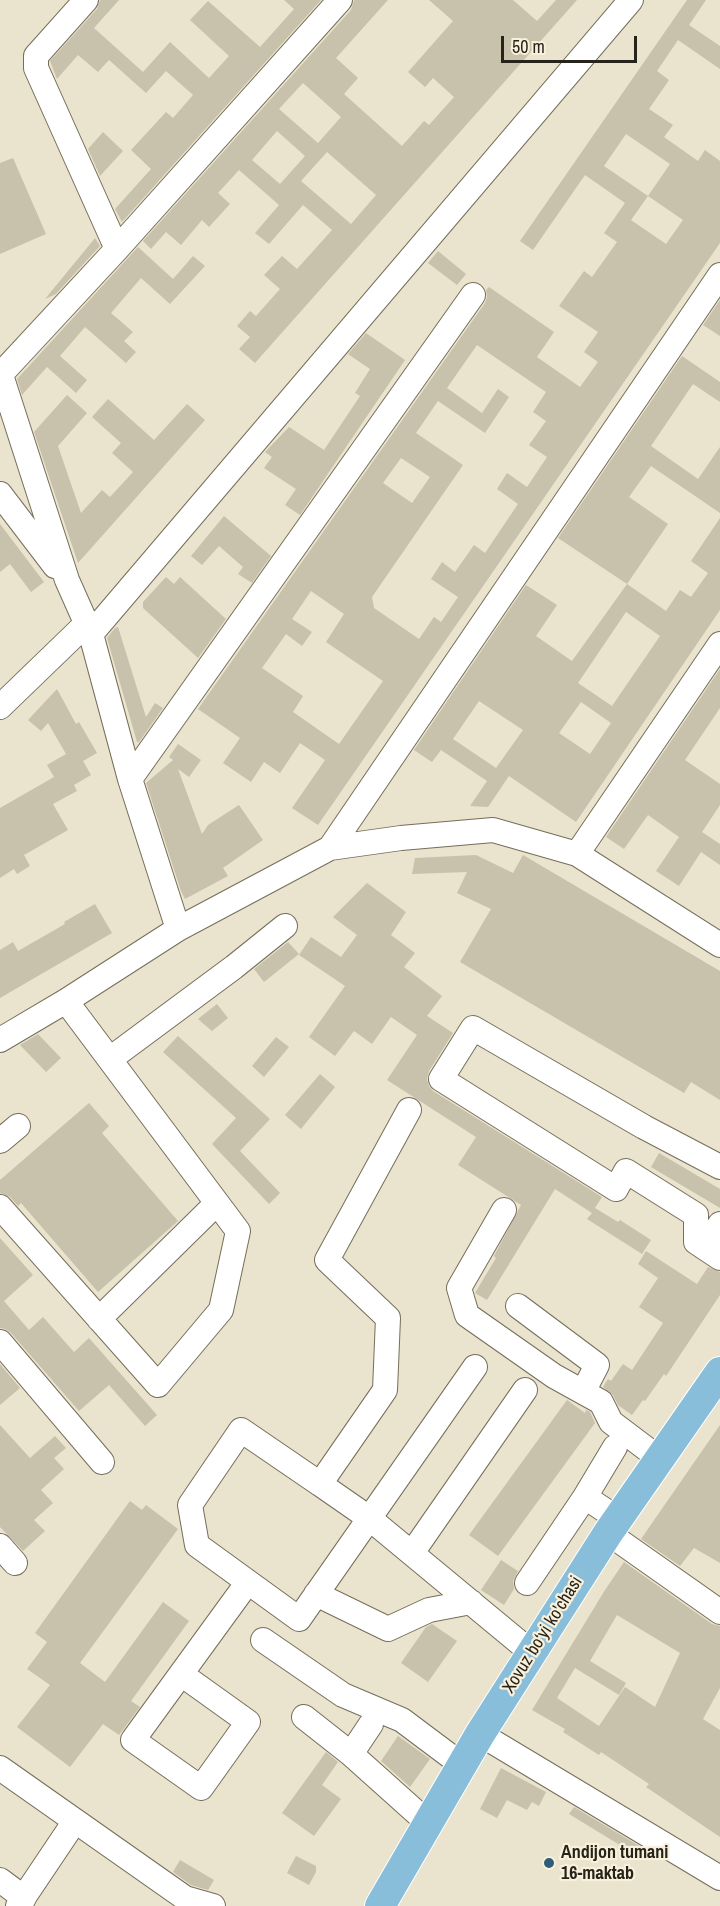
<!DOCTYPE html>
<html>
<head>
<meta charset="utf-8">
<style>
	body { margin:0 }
	#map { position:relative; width:720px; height:1906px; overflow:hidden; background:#eae3cd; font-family:"Archivo Narrow",sans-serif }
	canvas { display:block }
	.scale { position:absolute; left:501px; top:36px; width:136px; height:27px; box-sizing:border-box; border:3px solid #26231b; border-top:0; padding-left:8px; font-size:18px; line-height:21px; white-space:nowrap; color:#26231b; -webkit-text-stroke:4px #f8f0da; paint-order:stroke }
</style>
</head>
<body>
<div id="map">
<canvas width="720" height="1906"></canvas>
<div class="scale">50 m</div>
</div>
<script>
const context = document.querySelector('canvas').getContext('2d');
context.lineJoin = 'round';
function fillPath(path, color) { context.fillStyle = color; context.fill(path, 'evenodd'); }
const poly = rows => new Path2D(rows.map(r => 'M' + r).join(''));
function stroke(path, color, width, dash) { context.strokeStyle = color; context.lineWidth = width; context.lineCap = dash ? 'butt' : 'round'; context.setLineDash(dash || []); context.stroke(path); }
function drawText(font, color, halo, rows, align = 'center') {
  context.font = font + ' "Archivo Narrow",sans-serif'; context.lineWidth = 4.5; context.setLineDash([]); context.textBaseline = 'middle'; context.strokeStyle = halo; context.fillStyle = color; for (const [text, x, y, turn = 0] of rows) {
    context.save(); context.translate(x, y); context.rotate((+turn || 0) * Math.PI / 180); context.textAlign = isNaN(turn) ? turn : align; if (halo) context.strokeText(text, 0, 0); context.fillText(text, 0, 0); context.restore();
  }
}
fillPath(poly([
	[100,0,119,0,94,28,143,72,170,42,209,78,229,56,190,20,208,1,260,47,294,9,284,0,321,0,122,222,115,209,151,169,131,150,166,112,173,118,193,95,166,71,146,93,109,60,98,72,78,55,57,79,50,61,97,9],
	[354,0,388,0,336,58,358,78,344,94,402,146,424,121,429,125,454,97,433,78,425,87,408,72,453,21,429,0,513,0,537,21,556,0,577,0,255,363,239,349,250,337,237,326,250,311,256,316,280,289,264,275,282,256,297,269,332,230,303,205,269,244,255,233,279,205,239,170,218,193,230,204,209,227,202,220,181,245,166,232,151,249,143,241,351,10],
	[303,83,341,117,318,143,279,109],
	[277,131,305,156,280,184,252,160],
	[327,152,376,195,351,224,301,181],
	[687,0,706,0,689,25,720,46,720,69,678,40,657,71,669,80,649,109,673,125,664,137,698,161,705,150,720,161,720,243,318,825,292,808,325,760,300,743,280,773,264,762,251,782,223,763,240,738,198,709,485,303,487,297,486,290,489,287,554,332,537,357,580,387,598,362,584,352,598,332,559,306,584,271,592,277,617,242,604,233,625,203,585,175,533,250,520,241],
	[626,134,670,164,648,196,604,166],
	[648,196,683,220,666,244,631,220],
	[477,345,546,392,533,412,546,421,529,445,547,457,527,487,507,473,497,489,518,504,485,553,474,545,455,572,442,562,431,579,458,597,441,622,434,617,419,639,374,608,372,597,463,465,416,433,438,401,485,433,509,397,498,389,482,413,447,388],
	[401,458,430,477,412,503,383,483],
	[311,591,344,614,326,642,383,681,339,744,293,712,303,696,262,668,286,634,302,646,312,632,292,619],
	[103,132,123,151,100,176,88,149],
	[13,158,46,234,0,254,0,163],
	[95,238,100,246,56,294,45,299],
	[138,247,173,279,193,256,205,266,170,304,141,278,111,313,133,332,124,341,136,352,126,363,85,327,60,356,87,380,76,393,47,367,22,395,17,379],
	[438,251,466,274,457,285,428,263],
	[720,300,720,336,703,325],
	[366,333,405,360,300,515,285,505,296,489,264,468,272,457,265,452,289,427,324,450,360,396,355,393,370,369,348,354],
	[682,356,720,382,720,402,693,384,651,446,698,479,720,447,720,513,651,466,629,497,668,524,627,584,558,538],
	[67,395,87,413,58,446,81,513,102,490,110,497,133,472,112,453,121,443,92,417,108,399,154,440,187,404,205,420,78,563,34,432],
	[224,516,271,556,252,583,238,574,243,567,219,546,202,565,191,556],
	[720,518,720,610,576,822,509,776,488,807,470,806,487,781,441,750,432,762,414,750,526,585,557,605,536,636,572,661,627,584,666,611,680,590,691,597,708,573,691,561],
	[626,612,660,636,612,706,578,683],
	[479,701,523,730,496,768,453,739],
	[581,702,611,723,590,754,559,733],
	[0,524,44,582,31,592,10,564,0,572],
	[166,577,174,584,180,577,226,619,198,658,143,608,143,602],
	[118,627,146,717,155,703,163,708,139,742,137,742,107,638,115,628],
	[720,669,720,708,685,760,720,784,720,805,702,832,720,844,720,865,701,852,679,886,656,871,679,837,648,815,624,849,606,837],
	[57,689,76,724,79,722,97,753,83,761,91,775,74,785,77,791,53,804,68,830,24,855,30,866,17,874,14,869,0,878,0,808,54,777,47,765,66,754,48,723,41,731,28,720],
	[178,744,201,760,189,777,178,769,202,834,208,825,239,805,263,840,223,868,228,876,185,899,181,891,146,783,173,760,169,757],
	[476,855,513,873,523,855,720,971,720,1100,691,1082,684,1093,460,962,491,909,457,893,467,872,412,874,415,858],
	[367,883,406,912,391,935,415,953,404,967,442,996,427,1016,453,1033,429,1071,427,1079,429,1086,433,1091,602,1197,595,1208,618,1222,620,1220,651,1240,642,1254,587,1219,592,1213,555,1189,487,1300,475,1293,496,1258,494,1256,521,1205,458,1165,476,1137,387,1080,417,1035,391,1017,372,1044,354,1031,335,1056,309,1037,345,986,299,955,311,937,341,957,357,935,333,917],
	[95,904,112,933,0,998,0,950,13,942,18,951,65,924,64,922],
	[288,942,299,954,264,982,254,969],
	[217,1004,228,1018,212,1031,198,1019],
	[38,1034,61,1058,46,1072,20,1045],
	[178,1036,270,1119,240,1151,280,1193,269,1204,212,1144,236,1118,163,1052],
	[276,1037,289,1047,264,1077,252,1066],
	[320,1074,335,1087,301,1129,285,1115],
	[89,1103,109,1126,102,1133,178,1221,98,1292,21,1203,18,1206,10,1197,0,1193,0,1180],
	[659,1153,720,1189,720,1208,651,1167],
	[0,1238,33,1275,4,1301,29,1330,43,1317,74,1352,89,1338,157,1415,145,1426,109,1385,79,1411,11,1333,5,1329,0,1328],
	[646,1251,697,1284,708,1267,720,1272,720,1295,666,1376,664,1374,645,1401,643,1400,632,1415,618,1405,613,1395,603,1387,608,1379,611,1381,623,1364,632,1370,663,1323,639,1307,658,1278,638,1264],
	[0,1364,20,1388,0,1405],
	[567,1400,585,1413,586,1410,590,1412,595,1423,498,1556,469,1535],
	[0,1425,30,1458,55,1436,66,1448,54,1458,64,1469,41,1490,53,1503,34,1520,45,1531,23,1551,0,1527],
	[720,1425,720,1563,694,1548,680,1566,641,1539],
	[130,1501,142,1510,146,1505,178,1529,80,1663,105,1682,163,1602,189,1621,131,1701,140,1707,119,1735,103,1724,70,1767,17,1727,50,1685,27,1669,47,1642,35,1633],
	[501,1560,518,1571,513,1581,514,1589,504,1605,481,1590],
	[624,1562,712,1624,720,1626,720,1688,703,1719,720,1730,720,1837,646,1787,649,1784,601,1752,599,1755,563,1732,565,1729,532,1710,605,1590],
	[617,1615,680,1653,655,1707,625,1687,599,1726,557,1698,575,1668,619,1695,626,1683,590,1661],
	[432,1624,457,1641,428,1682,401,1663,426,1627],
	[398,1736,430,1759,410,1787,381,1761],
	[326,1752,338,1762,322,1785,341,1799,314,1836,282,1813],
	[501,1768,546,1792,539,1806,532,1802,527,1810,507,1800,497,1818,480,1809],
	[574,1807,646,1850,641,1858,569,1814],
	[296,1856,316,1866,316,1872,309,1885,287,1873],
	[180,1860,214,1880,208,1890,191,1885,173,1872]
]), '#c8c1ab');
const minor = poly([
	[86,0,36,56,36,68,117,249],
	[0,372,67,580,91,634,130,779,178,929],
	[1,374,117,249,340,0],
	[0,494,55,566],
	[91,634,631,0],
	[0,707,87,623],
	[130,779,473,295],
	[330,848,720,275],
	[577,854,720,644],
	[0,1040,66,1001,178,929,330,848,401,838,493,830,577,854,720,945],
	[110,1059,234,967,285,926],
	[409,1110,327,1260,388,1318,385,1390,320,1484,369,1518,532,1653],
	[0,1141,18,1126],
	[720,1167,644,1127,473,1028,441,1079,616,1189,626,1171,696,1215,696,1242,720,1258],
	[0,1207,158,1385,221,1310,238,1231,66,1001],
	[504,1210,459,1288,467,1315,554,1376,601,1402,611,1422,660,1459],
	[704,1247,720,1224],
	[518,1306,597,1365,583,1392],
	[99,1319,217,1203],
	[0,1342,102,1462],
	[320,1484,241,1430,190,1505,197,1545,299,1619,475,1367],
	[585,1497,618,1519],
	[608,1533,720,1612],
	[0,1546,15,1563],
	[412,1553,525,1390],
	[527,1583,585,1497,615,1447],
	[316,1594,388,1629,429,1610,471,1602],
	[263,1640,343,1695,402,1720,462,1765],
	[181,1674,248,1722,201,1788,133,1740,181,1674,248,1582],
	[304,1717,351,1754,428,1823],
	[480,1734,720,1878],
	[351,1754,371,1724],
	[0,1768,185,1898,213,1906],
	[0,1880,24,1898],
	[18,1906,75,1821]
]);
const major = poly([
	[380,1906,480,1734,608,1533,720,1372]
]);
stroke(minor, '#756e5a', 26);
stroke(major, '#fff', 32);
stroke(minor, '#fff', 24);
stroke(major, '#89beda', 30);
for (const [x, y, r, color] of [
	[549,1863,6,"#2c5e7b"]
]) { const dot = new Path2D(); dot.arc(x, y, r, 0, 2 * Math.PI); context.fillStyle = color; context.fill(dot); stroke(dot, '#f8f0da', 2); }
drawText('18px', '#26231b', '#f8f0da', [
	["Xovuz bo‘yi ko'chasi",543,1635,-58]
]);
drawText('bold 18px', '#26231b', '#f8f0da', [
	["Andijon tumani",561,1853],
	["16-maktab",561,1874]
], 'left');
</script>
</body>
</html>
